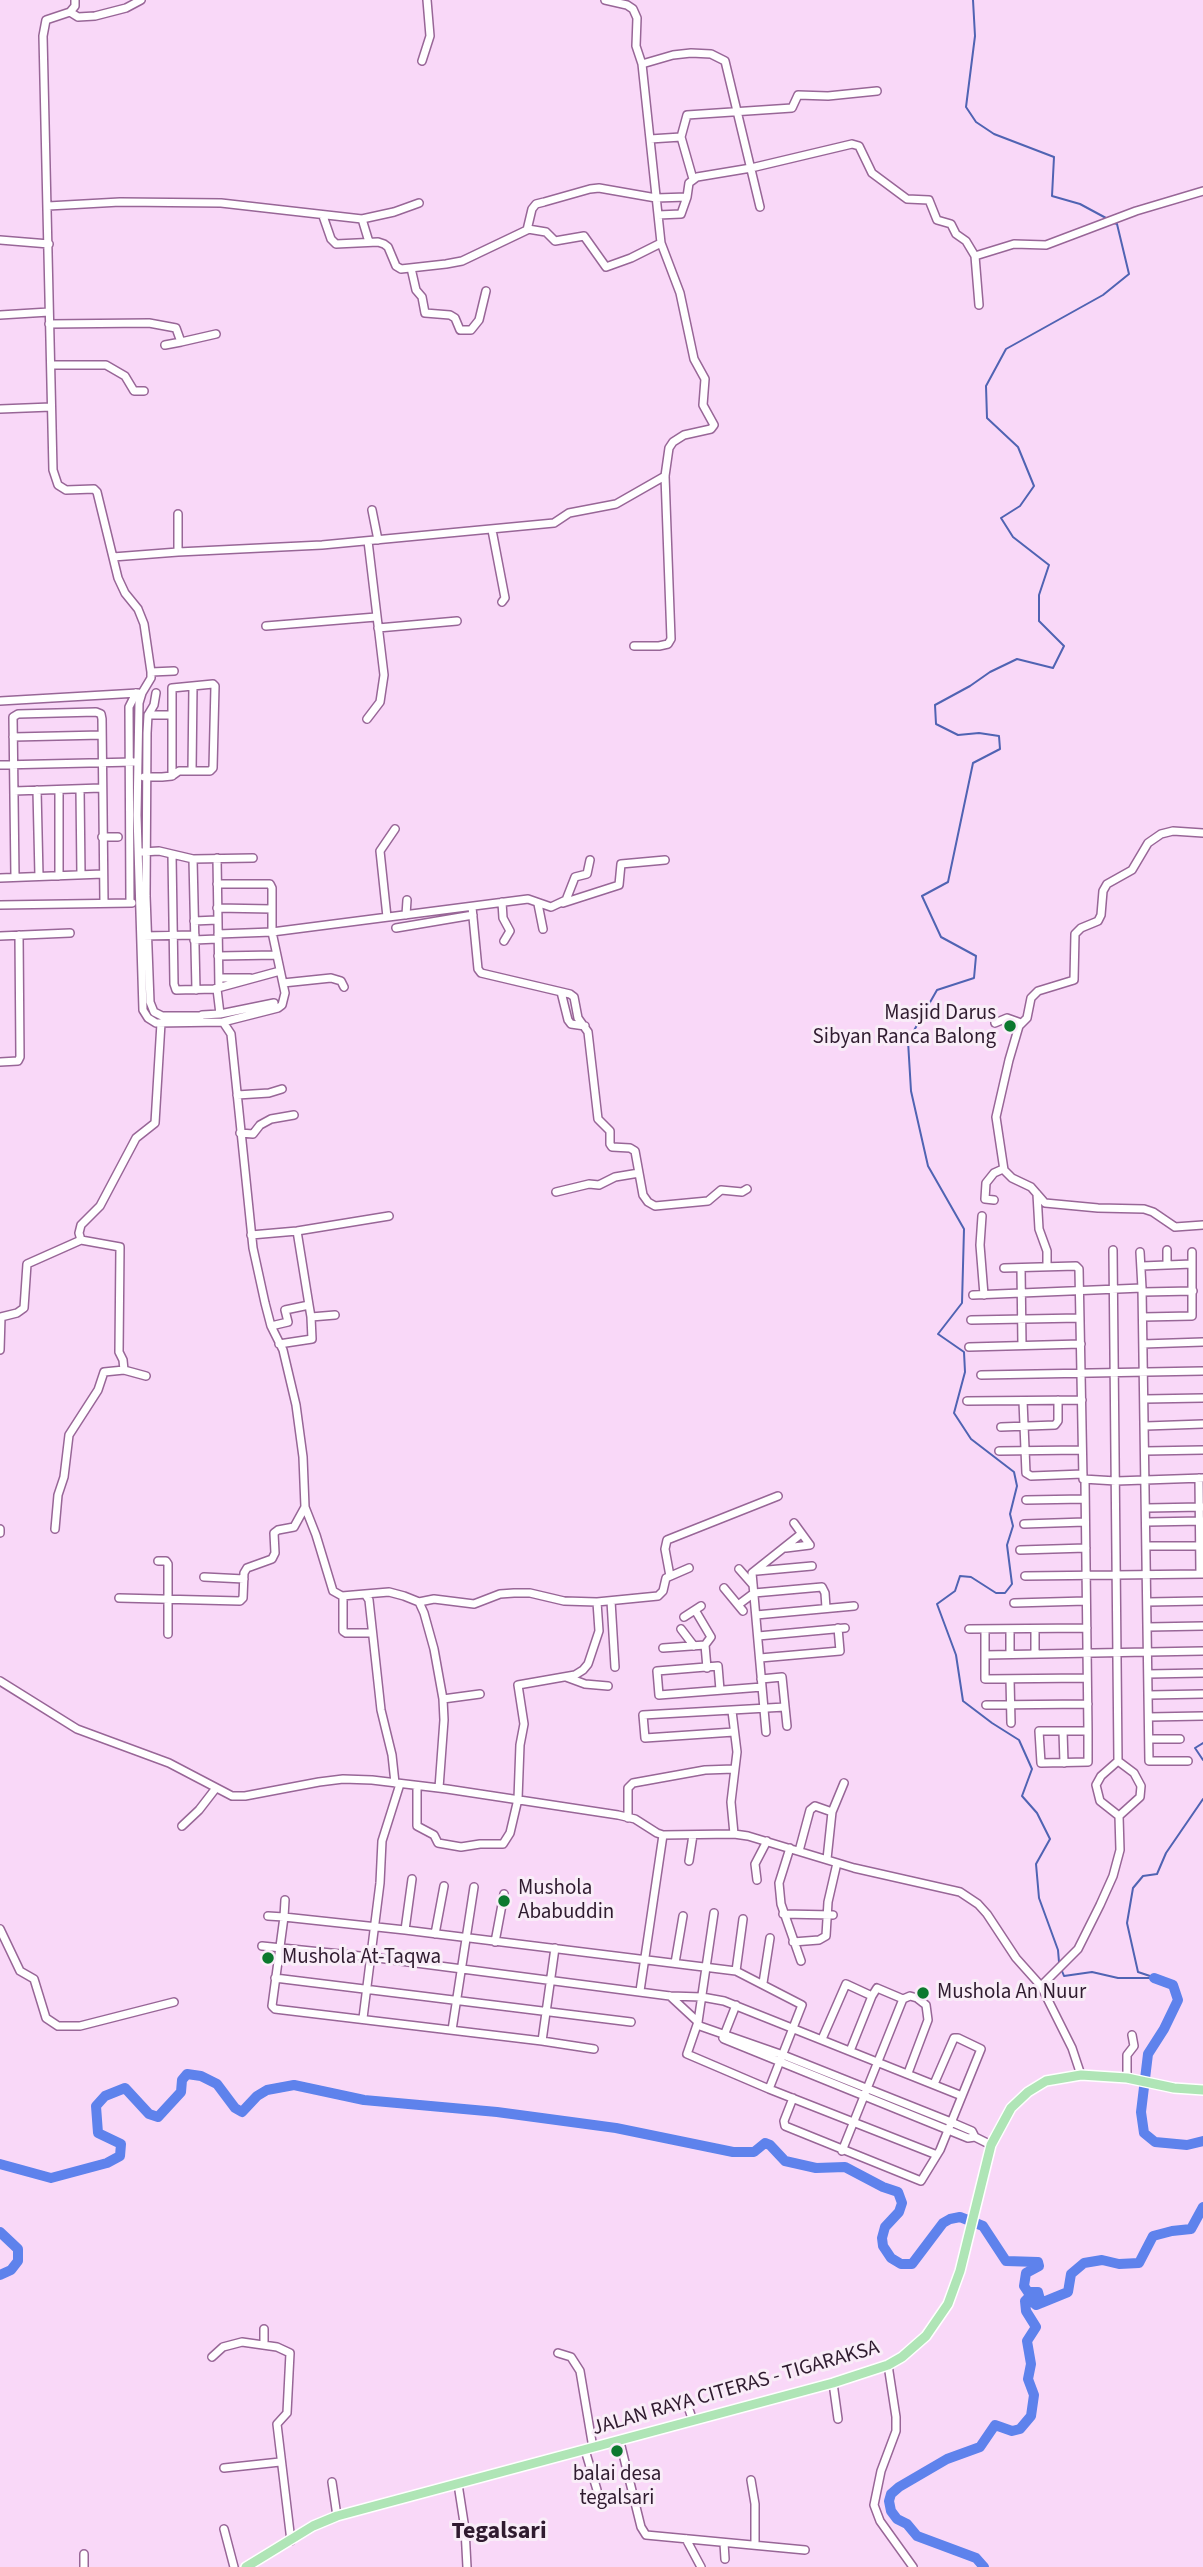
<!DOCTYPE html>
<html>
<head>
<meta charset="utf-8">
<style>
	body { margin:0 }
	canvas { display:block; background:#f9d8f8 }
</style>
</head>
<body>
<canvas width="1203" height="2567"></canvas>
<script>
const context = document.querySelector('canvas').getContext('2d');
context.lineJoin = 'round';
const poly = rows => new Path2D(rows.map(r => 'M' + r).join(''));
function stroke(path, color, width, dash) { context.strokeStyle = color; context.lineWidth = width; context.lineCap = dash ? 'butt' : 'round'; context.setLineDash(dash || []); context.stroke(path); }
function drawText(font, color, halo, rows, align = 'center') {
  context.font = font + ' "Source Sans 3",sans-serif'; context.lineWidth = 6; context.setLineDash([]); context.textBaseline = 'middle'; context.strokeStyle = halo; context.fillStyle = color; for (const [text, x, y, turn = 0] of rows) {
    context.save(); context.translate(x, y); context.rotate((+turn || 0) * Math.PI / 180); context.textAlign = isNaN(turn) ? turn : align; if (halo) context.strokeText(text, 0, 0); context.fillText(text, 0, 0); context.restore();
  }
}
stroke(poly([
	[973,0,975,36,966,107,976,122,994,134,1054,157,1052,196,1080,204,1106,218],
	[1203,1743,1195,1748,1203,1760],
	[1059,1962,1058,1950,1039,1898,1036,1864,1050,1839,1037,1813,1022,1796,1032,1769,1019,1740,992,1723,963,1701,956,1655,937,1604,955,1591,960,1576,971,1577,996,1593,1005,1593,1012,1584,1007,1545,1013,1526,1010,1514,1017,1486,1014,1472,971,1439,954,1413,965,1372,964,1352,938,1334,962,1303,964,1229,928,1166,911,1091,908,1041,937,990,974,978,976,956,941,937,922,896,948,882,973,763,1000,749,999,736,979,733,958,735,936,724,935,705,970,686,990,672,1017,659,1053,668,1064,646,1039,621,1039,595,1049,565,1013,537,1001,518,1020,506,1034,486,1018,447,987,418,986,386,1006,349,1103,295,1129,274,1117,224,1114,223],
	[1062,1971,1064,1976,1092,1972,1118,1978,1154,1978],
	[1153,1977,1138,1972,1127,1923,1133,1888,1143,1876,1157,1874,1166,1853,1203,1799]
]), '#5063b3', 2);
stroke(poly([
	[1154,1978,1173,1985,1178,2000,1164,2029,1148,2054,1141,2112,1144,2133,1155,2142,1187,2145,1203,2141],
	[0,2164,51,2178,107,2163,120,2156,121,2144,98,2133,96,2106,105,2096,125,2088,149,2114,158,2117,181,2092,182,2080,187,2074,201,2076,217,2084,235,2108,242,2112,257,2096,267,2090,294,2085,364,2100,497,2112,616,2128,733,2152,754,2152,765,2143,770,2145,785,2161,816,2168,845,2167,883,2187,898,2192,902,2203,899,2212,885,2227,882,2238,883,2246,891,2258,901,2264,912,2264,943,2223,950,2219,960,2217,983,2226,1006,2261,1038,2262,1039,2266,1026,2273,1024,2286,1028,2292,1038,2292,1041,2303],
	[0,2232,18,2249,18,2261,11,2270,0,2275],
	[1041,2303,1068,2292,1071,2274,1084,2263,1102,2260,1119,2264,1139,2263,1153,2236,1172,2231,1191,2229,1203,2207],
	[984,2567,976,2558,917,2536,907,2524,897,2519,891,2511,889,2501,891,2494,899,2487,947,2459,980,2447,995,2425,1012,2431,1020,2429,1031,2416,1034,2395,1028,2379,1031,2364,1027,2341,1036,2327,1026,2311,1025,2301,1028,2298,1036,2305,1041,2303]
]), '#5e82ec', 10);
const minor = poly([
	[75,0,75,6,70,12,46,20,43,36,53,470,58,485,66,490,94,489,97,492,118,578,125,593,138,609,144,624,151,672,151,678,142,693,139,703,137,815,143,1010,148,1018,156,1023,223,1022,231,1034,253,1248,265,1303,271,1326,283,1350,296,1405,303,1457,305,1507,316,1535,333,1591,342,1596,365,1594,369,1600,381,1710,392,1755,395,1783],
	[605,0,627,5,633,9,637,18,636,46,642,64,661,243,680,293,694,359,705,379,703,405,714,425,711,429,684,435,673,442,669,448,665,476,671,639,668,644,659,646,634,646],
	[70,12,78,17,95,16,126,8,141,0],
	[422,61,430,36,427,0],
	[642,64,673,55,691,53,711,54,725,61,760,207],
	[681,137,687,115,792,108,798,95,828,96,877,91],
	[650,139,681,137,693,179],
	[48,206,120,202,221,203,362,219,394,212,419,203],
	[658,215,681,214,687,197],
	[323,216,331,239,336,244,378,242,384,244,388,247,396,266,401,269,446,264,462,261,527,230,532,209,536,204,544,202,590,189,599,188,656,198,687,197,689,183,697,177,751,168,852,144,859,146,872,173,907,199,929,200,937,220,951,224,956,234,966,241,975,256,1014,244,1046,245,1136,211,1203,191],
	[362,219,369,242],
	[528,229,546,232,555,241,584,236,606,267,631,258,661,243],
	[0,240,49,244],
	[975,256,979,305],
	[411,268,416,290,422,297,425,313,450,315,455,318,460,330,471,330,479,320,486,291],
	[0,315,49,312],
	[49,324,149,323,176,328,181,342,216,334],
	[165,345,181,342],
	[51,365,106,365,125,376,134,391,144,391],
	[0,409,51,407],
	[372,510,378,540],
	[492,530,505,598,502,602],
	[178,552,178,514],
	[113,557,178,552,322,545,554,523,569,513,616,504,665,476],
	[266,626,376,617],
	[378,628,457,621],
	[151,672,174,671],
	[156,693,154,705,148,715,147,733,146,896,150,1002,154,1012,162,1016,199,1016],
	[0,701,138,693],
	[148,715,171,715],
	[367,719,380,702,384,675,368,541],
	[13,737,102,735],
	[0,765,134,762],
	[192,771,193,686],
	[144,777,162,777,172,776,179,771,210,771,213,768,215,686,213,684,172,688,172,776],
	[80,789,81,875],
	[37,790,39,876],
	[59,790,59,876],
	[14,791,101,788],
	[1203,833,1173,831,1161,834,1148,843,1132,870,1107,884,1103,891,1101,915,1098,921,1081,928,1075,934,1074,980,1038,991,1031,998,1027,1018,1019,1026,1009,1060,996,1117,1004,1170,1012,1178,1031,1187,1045,1203,1098,1208,1144,1209,1153,1212,1175,1227,1203,1225],
	[102,837,118,837],
	[142,852,159,851,193,859,253,858],
	[172,855,174,984,176,990,214,989,280,971],
	[217,858,219,988],
	[193,859,196,990],
	[15,877,13,717,18,714,96,712,101,714,102,719,104,903],
	[0,878,103,874],
	[217,884,270,884,272,888,272,909],
	[502,902,503,918,510,931,504,941],
	[130,903,129,707,136,693],
	[563,903,619,885,621,864,665,860],
	[538,904,543,929],
	[0,905,132,903],
	[472,907,478,969,481,973,570,994,574,997,578,1018,588,1032,598,1119,610,1131,610,1144,612,1147,630,1148,635,1151,643,1195,648,1202,655,1206,708,1201,721,1190,742,1192,747,1189],
	[217,908,272,909,272,932,285,993,282,1005,278,1008,223,1022],
	[406,915,407,900],
	[387,917,380,851,395,829],
	[194,921,217,920],
	[396,928,473,915],
	[218,934,272,932,528,899,551,907,566,900,575,877,587,874,590,860],
	[0,936,70,933],
	[143,936,195,935],
	[194,940,217,939],
	[218,956,276,955],
	[219,978,250,978],
	[283,983,331,978,341,981,344,987],
	[217,989,220,1014,274,1003],
	[561,992,568,1020,571,1024,585,1026],
	[199,1018,202,1015,220,1014],
	[995,1023,1007,1018,1021,1023],
	[0,1062,18,1061,20,1057,19,935],
	[237,1095,269,1093,282,1089],
	[240,1133,253,1134,260,1125,271,1119,294,1115],
	[556,1192,589,1184,599,1185,615,1177,639,1173],
	[1037,1194,1039,1229,1047,1251,1047,1267],
	[994,1200,985,1199,986,1183,994,1173,1003,1169],
	[982,1216,980,1245,984,1295],
	[297,1231,309,1305],
	[251,1235,297,1231,389,1216],
	[1113,1250,1118,1761,1134,1773,1141,1786,1140,1797,1119,1816],
	[1167,1250,1167,1265],
	[1140,1252,1142,1288],
	[1142,1266,1192,1264],
	[1004,1268,1076,1266,1079,1269,1083,1479,1116,1481,1203,1478],
	[1021,1268,1022,1345],
	[1143,1292,1193,1291],
	[973,1295,1142,1288,1149,1761,1188,1761],
	[1143,1317,1192,1316,1192,1252],
	[971,1320,1080,1318],
	[271,1326,288,1322,285,1310,309,1305,311,1317,335,1315],
	[279,1344,312,1339,311,1317],
	[1143,1344,1203,1342],
	[969,1347,1081,1344],
	[0,1350,1,1317,17,1313,24,1308,27,1264,81,1240],
	[124,1370,123,1360,119,1352,120,1247,81,1240,79,1233,81,1225,100,1206,136,1138,155,1123,161,1023],
	[981,1375,1203,1371],
	[1145,1399,1203,1398],
	[967,1401,1082,1400],
	[1023,1401,1026,1473,1031,1476,1083,1474],
	[1146,1426,1203,1424],
	[1001,1427,1055,1425,1058,1421,1058,1400],
	[999,1451,1082,1450],
	[1146,1451,1203,1450],
	[1199,1478,1200,1574],
	[1085,1481,1088,1731,1088,1762,1041,1763,1039,1731,1088,1731],
	[1026,1500,1085,1499],
	[1147,1508,1202,1507],
	[1147,1522,1202,1521],
	[1024,1524,1085,1522],
	[0,1529,0,1533],
	[55,1529,58,1495,64,1477,69,1435,98,1390,104,1372,124,1370,146,1376],
	[1147,1546,1202,1546],
	[786,1548,810,1545,794,1523],
	[1020,1550,1086,1548],
	[158,1561,166,1561,168,1564,168,1634],
	[739,1569,753,1585],
	[757,1571,812,1566],
	[670,1576,665,1549,667,1540,778,1496],
	[1025,1576,1203,1574],
	[204,1577,244,1579],
	[724,1588,743,1611],
	[365,1594,389,1592,404,1596,419,1602,424,1613,434,1649,443,1699,444,1720,439,1788],
	[343,1596,343,1631,346,1633,372,1633],
	[119,1598,240,1601,243,1598,244,1573,247,1568,272,1559,275,1553,274,1533,278,1530,294,1527,305,1507],
	[611,1601,615,1667],
	[419,1602,434,1599,474,1604,500,1594,514,1593,530,1593,564,1601,597,1602],
	[1148,1602,1203,1601],
	[1014,1603,1086,1601],
	[738,1605,754,1593,822,1587,825,1593,826,1608],
	[695,1610,711,1637,705,1645],
	[756,1615,854,1606],
	[684,1617,701,1606],
	[1148,1627,1203,1626],
	[681,1629,694,1646],
	[969,1629,1087,1628],
	[985,1629,985,1679,1087,1678],
	[1010,1629,1010,1654],
	[758,1636,845,1628],
	[663,1648,705,1645,707,1668],
	[1035,1654,1035,1629],
	[985,1655,1203,1651],
	[760,1658,840,1651,838,1628],
	[1148,1674,1203,1673],
	[566,1677,585,1684,608,1686],
	[761,1679,782,1677,787,1726],
	[1010,1679,1011,1723],
	[0,1681,77,1729,169,1763,232,1796,245,1796,319,1782,343,1779,372,1780,447,1789,618,1815,635,1819,657,1833,663,1835,734,1834,748,1836,854,1868,960,1892,978,1904,987,1914,1016,1958,1041,1986,1072,2048,1081,2075],
	[720,1690,718,1666,657,1671,659,1695,762,1687],
	[1149,1695,1203,1694],
	[443,1699,480,1694],
	[986,1705,1088,1704],
	[732,1711,737,1752,731,1802,734,1834],
	[1149,1717,1203,1716],
	[1063,1731,1064,1763],
	[734,1732,645,1738,643,1715,785,1707],
	[766,1732,752,1573,801,1534],
	[1149,1739,1180,1739],
	[1118,1761,1101,1776,1096,1785,1100,1801,1119,1816],
	[417,1786,417,1826,434,1835,438,1843,461,1847,480,1844,503,1844,510,1833,518,1799,520,1745,524,1724,518,1685,575,1675,583,1670,588,1664,599,1631,597,1602,658,1596,663,1591,666,1578,689,1568],
	[628,1818,628,1788,633,1783,705,1770,734,1769],
	[182,1826,199,1810,216,1788],
	[790,1848,779,1883,781,1904,801,1961],
	[799,1851,810,1810,815,1806,832,1812],
	[827,1859,832,1812,844,1783],
	[689,1861,693,1835],
	[757,1880,755,1864,767,1841],
	[714,1913,698,2022,687,2054,769,2089],
	[783,1914,833,1915],
	[268,1916,284,1917,285,1900],
	[0,1929,20,1971,34,1979,46,2018,58,2026,80,2026,174,2002],
	[405,1930,412,1879],
	[435,1934,444,1886],
	[495,1942,504,1894],
	[793,1942,819,1940,826,1936,828,1902,837,1863],
	[262,1946,370,1957,670,1996,702,1997,724,2001,962,2096],
	[555,1948,542,2041,275,2009,272,2006,284,1917,405,1930,736,1971,802,2005,769,2089,937,2155],
	[675,1963,683,1916],
	[736,1971,743,1919],
	[275,1978,631,2022],
	[763,1983,770,1938],
	[1041,1986,1078,1949,1100,1905,1113,1876,1120,1850,1119,1816],
	[640,1991,663,1835],
	[670,1996,698,2022],
	[363,2018,380,1883,382,1841,400,1784],
	[697,2025,783,2055,951,2122,972,2131,975,2137,991,2145],
	[452,2030,474,1887],
	[723,2038,736,2005],
	[724,2039,968,2138,975,2137],
	[822,2039,846,1984,872,1996,877,1988,903,1999,910,1996,917,1998,926,2005,928,2020,908,2073],
	[542,2041,594,2049],
	[850,2051,872,1996],
	[1127,2078,1127,2055,1134,2046,1132,2035],
	[793,2098,784,2121,785,2126,921,2181,940,2150,981,2049,958,2038,954,2038,934,2084],
	[842,2151,903,1999],
	[264,2345,264,2329],
	[558,2353,571,2357,580,2371,593,2448],
	[212,2357,223,2347,242,2342,277,2347,290,2353,287,2413,277,2424,291,2541],
	[888,2365,896,2417,896,2431,881,2471,874,2505,880,2521,913,2567],
	[833,2383,838,2419],
	[686,2401,693,2421],
	[620,2442,641,2527,646,2535,805,2550],
	[585,2450,597,2490],
	[224,2468,280,2462],
	[751,2480,755,2504,755,2545],
	[332,2482,337,2516],
	[458,2484,465,2529,467,2567],
	[224,2529,234,2567],
	[686,2539,701,2567],
	[724,2543,725,2559],
	[84,2554,84,2567]
]);
const major = poly([
	[246,2567,313,2526,337,2516,833,2383,888,2365,902,2357,926,2336,948,2304,960,2271,991,2145,1011,2108,1028,2092,1046,2081,1081,2075,1127,2078,1174,2088,1203,2090]
]);
stroke(minor, '#986697', 10);
stroke(major, '#fff', 12);
stroke(minor, '#fff', 7);
stroke(major, '#afe5b6', 9);
for (const [x, y, r, color] of [
	[1010,1026,7,"#0c792e"],
	[504,1901,7,"#0c792e"],
	[268,1958,7,"#0c792e"],
	[923,1993,7,"#0c792e"],
	[617,2451,7,"#0c792e"]
]) { const dot = new Path2D(); dot.arc(x, y, r, 0, 2 * Math.PI); context.fillStyle = color; context.fill(dot); stroke(dot, '#f9edf8', 2.5); }
drawText('21px', '#2f1b2f', '#f9edf8', [
	["Masjid Darus",996,1014,"right"],
	["Sibyan Ranca Balong",996,1038,"right"],
	["Mushola",518,1889],
	["Ababuddin",518,1913],
	["Mushola At-Taqwa",282,1958],
	["Mushola An Nuur",937,1993],
	["balai desa",617,2475,"center"],
	["tegalsari",617,2499,"center"]
], 'left');
drawText('21px', '#2f1b2f', '#f9edf8', [
	["JALAN RAYA CITERAS - TIGARAKSA",736,2389,-16]
]);
drawText('bold 24px', '#2f1b2f', '#f9edf8', [
	["Tegalsari",499,2533]
]);
</script>
</body>
</html>
